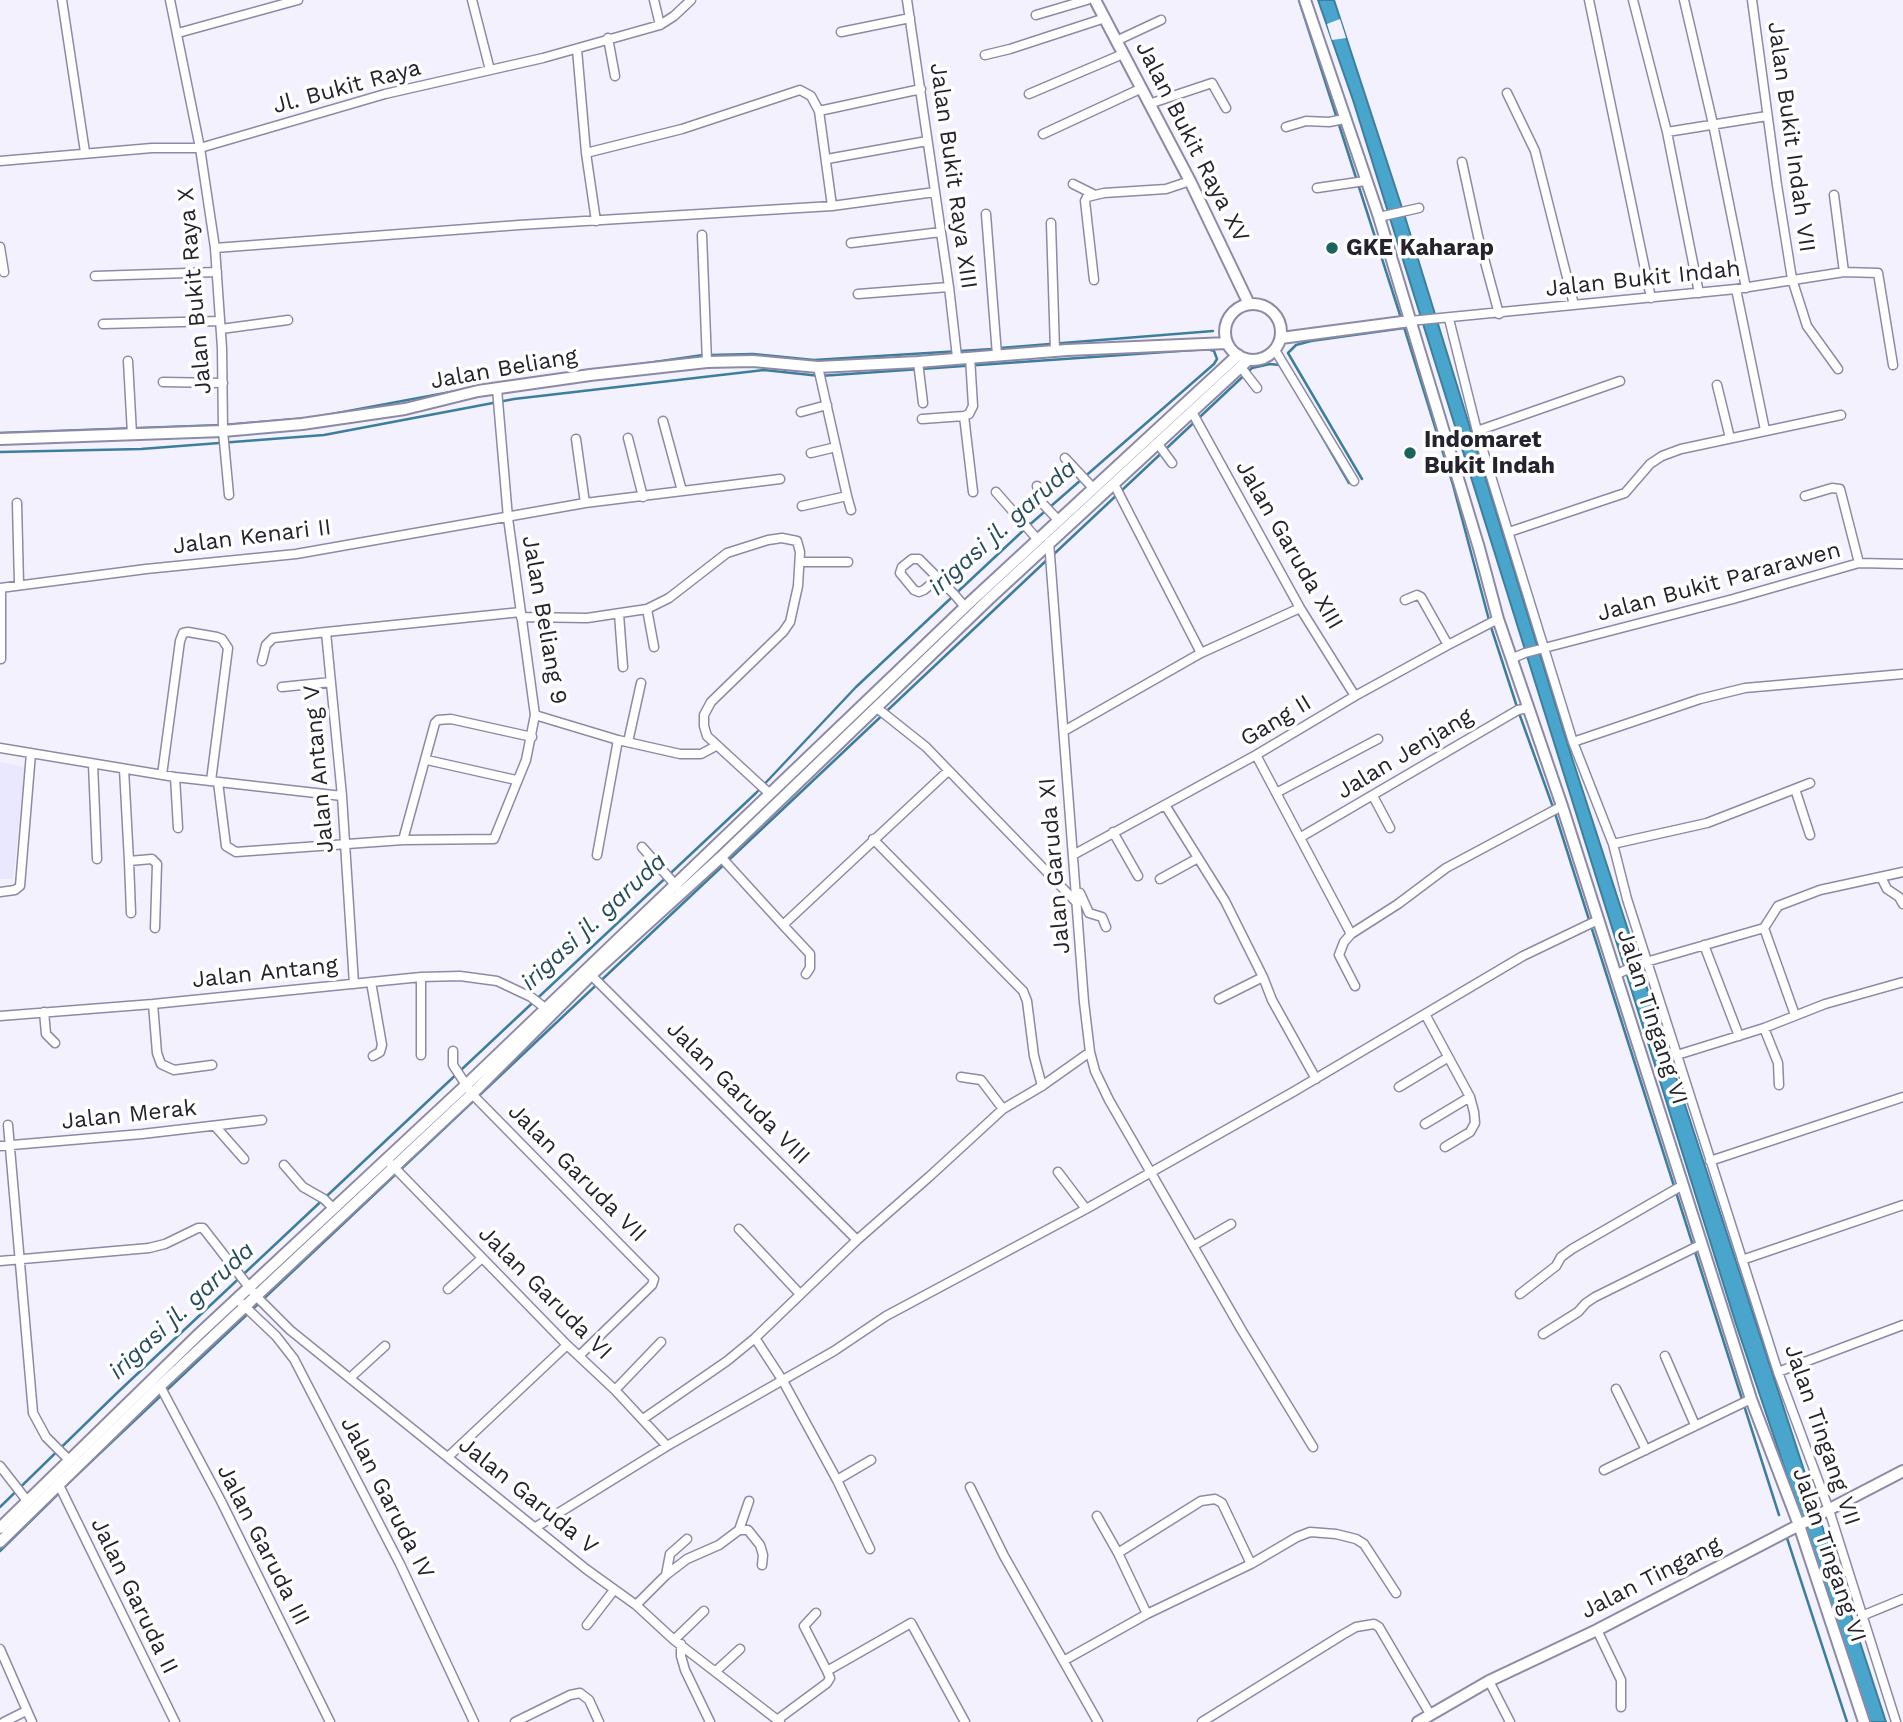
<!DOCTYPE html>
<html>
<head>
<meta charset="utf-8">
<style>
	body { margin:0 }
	canvas { display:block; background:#f3f1fe }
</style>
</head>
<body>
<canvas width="1903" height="1722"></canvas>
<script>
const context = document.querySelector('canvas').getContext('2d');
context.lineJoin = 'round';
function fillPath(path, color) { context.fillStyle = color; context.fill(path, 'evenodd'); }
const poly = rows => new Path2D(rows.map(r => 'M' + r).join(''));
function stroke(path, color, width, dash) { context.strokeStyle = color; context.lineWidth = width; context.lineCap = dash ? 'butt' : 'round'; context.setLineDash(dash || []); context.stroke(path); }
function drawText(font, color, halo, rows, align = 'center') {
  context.font = font + ' "Work Sans",sans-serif'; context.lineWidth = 7; context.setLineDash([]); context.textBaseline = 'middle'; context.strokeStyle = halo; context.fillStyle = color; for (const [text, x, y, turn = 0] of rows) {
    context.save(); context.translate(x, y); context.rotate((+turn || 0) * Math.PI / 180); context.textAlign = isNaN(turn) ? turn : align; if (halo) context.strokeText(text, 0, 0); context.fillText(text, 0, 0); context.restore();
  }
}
fillPath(poly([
	[0,762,25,767,13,879,0,879]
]), '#eae8ff');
const water = poly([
	[1318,0,1334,0,1405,217,1572,758,1886,1722,1870,1722,1736,1324,1353,100,1318,0]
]);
fillPath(water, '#49a5cc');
stroke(water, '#3e7e9d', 2);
fillPath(poly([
	[1340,19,1346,38,1332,40,1327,24]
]), '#f3f1fe');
stroke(poly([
	[1299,0,1401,318],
	[1403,324,1453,485,1489,620],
	[1000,348,1213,331],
	[710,355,753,354,814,360,993,349],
	[627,366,703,355],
	[1298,395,1349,483],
	[316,417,499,383],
	[0,433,223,425,309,418],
	[0,452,141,449,324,435,514,399,764,370,820,376,1208,349,1214,351,1217,359,1214,364,1027,527,856,687,756,793,118,1392,0,1507],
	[1362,479,1288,353,1296,345,1311,341,1404,328],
	[1054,554,1252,368,1270,364,1280,365],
	[1491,627,1517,707],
	[1519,713,1554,810,1779,1515],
	[63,1488,1049,558],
	[1786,1535,1847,1722],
	[0,1551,59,1493]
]), '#3e7e9d', 2.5);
const street = poly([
	[62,0,85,152],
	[170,0,200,148,215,248,222,348,223,431,229,495],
	[472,0,490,70],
	[654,0,660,25],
	[907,0,949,287,957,357],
	[1589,0,1651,298],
	[1633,0,1667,132,1699,293],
	[1684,0,1713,124,1746,288],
	[1752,0,1777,185,1792,279,1807,326,1838,369],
	[1036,15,1087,0],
	[841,32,910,18],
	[178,33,298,0],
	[608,38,615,76],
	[1116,41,1161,20],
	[577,49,586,153,596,221],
	[985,55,1010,49,1105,18],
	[1507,93,1535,151,1574,305],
	[1029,94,1123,54],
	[1149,104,1212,83,1226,108],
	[819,111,921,89],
	[1286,127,1306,121,1329,122,1344,119],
	[1667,132,1767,116],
	[1043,134,1140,89],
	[586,153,682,129,800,90,811,96,819,111,832,206],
	[827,159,927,141],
	[0,161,152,148,200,148,385,94,543,58,660,25,674,16,691,0],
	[1462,162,1478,236,1499,314],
	[1073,184,1093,194],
	[1317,188,1365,181],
	[1834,195,1844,272],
	[986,214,997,355],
	[1379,217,1419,208],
	[1051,223,1055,351],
	[702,235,707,362],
	[851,243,941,232],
	[0,247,4,272],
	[215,248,519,225,832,206,935,192],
	[95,276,217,272],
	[1094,280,1085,201,1087,197,1104,193,1166,189,1190,181],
	[1736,289,1765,430],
	[858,294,949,287],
	[1449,319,1477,431,1573,742,1613,844,1627,899,1677,1055],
	[1410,321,1736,289,1844,272,1878,273,1893,365],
	[103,324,220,321],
	[221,329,288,320],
	[1275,350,1354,481],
	[970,357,973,406,969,414,964,416,973,492],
	[128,361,132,434],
	[918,362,923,403],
	[1240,366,1257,388],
	[163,382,223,383],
	[1717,385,1730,438],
	[497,389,508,518,535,715,618,740,680,754,701,754,716,746],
	[801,412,827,405],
	[1192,412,1300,608,1355,696],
	[922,419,964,416],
	[663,421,682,491],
	[1477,431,1620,381],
	[628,438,643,497],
	[576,439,585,503],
	[1158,444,1172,463],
	[811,453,836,447],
	[1065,458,1094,489],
	[1114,484,1201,653],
	[1037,486,1043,504,1059,521],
	[996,492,1038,540],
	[847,496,851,510],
	[1805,496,1832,488,1840,489,1859,563],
	[17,503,19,584],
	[802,506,847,496,818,367],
	[1509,532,1625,493,1650,464,1662,456,1681,449,1841,415],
	[1049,542,1084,1002,1090,1052,1095,1071,1109,1100,1241,1329,1313,1447],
	[800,562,848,562],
	[938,578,924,590,919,592,914,590,900,573,902,567,912,559,919,559,954,594,965,607],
	[0,588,146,569,296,554,585,503,780,479],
	[1,588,1,659],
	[1405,600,1417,595,1421,597,1448,645],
	[647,609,654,647],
	[619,614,623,667],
	[521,617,587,618,647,609,669,598,727,553,768,540,782,538,797,541,800,552,798,586,790,622,783,632,711,702,704,715,704,726,707,736,770,794],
	[326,632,521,612],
	[1513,658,1525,653,1733,599,1859,563,1903,564],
	[262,661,266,645,273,638,326,632,342,796,354,984],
	[282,687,331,682],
	[877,708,926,747,1077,903],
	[1064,731,1201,653,1300,608],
	[628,742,641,683],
	[1573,742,1700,699,1745,688,1903,674],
	[0,748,175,777,342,796],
	[1256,755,1351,934],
	[427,760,516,780],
	[93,764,97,859],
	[124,769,129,861,152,859,157,864,155,928],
	[162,775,180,641,183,633,188,632,217,637,222,639,228,648,211,781],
	[175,777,178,828],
	[218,782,226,846,236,852,403,840,494,839,526,760,535,715],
	[1795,789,1810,835],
	[1276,793,1378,739],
	[1373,796,1390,828],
	[1165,805,1225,901,1263,977,1272,1000,1316,1079],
	[1113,832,1138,876],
	[1301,837,1518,710,1529,708],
	[873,839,1023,991,1027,1001,1034,1056,1042,1086],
	[403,840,435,723,438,720,451,719,532,737],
	[1613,844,1707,823,1810,783],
	[642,847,678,888],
	[597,855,618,740],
	[1073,855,1256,755,1355,696,1448,645,1498,619],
	[721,857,783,925,948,771],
	[129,861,131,913],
	[1881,877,1887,889,1899,897,1903,904],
	[1160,879,1198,858],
	[0,892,15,890,20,886,31,753],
	[1080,893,1089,913,1102,917,1106,927],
	[783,925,810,954,810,968,806,974],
	[1764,928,1778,906,1820,890,1903,872],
	[1704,945,1739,1036],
	[591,975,857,1240],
	[1615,975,1639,964,1764,928,1795,1015],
	[371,982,382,1045,380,1052,373,1056],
	[1355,986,1339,955,1344,942,1351,934,1398,904,1446,868,1562,806],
	[1219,999,1263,977],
	[153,1004,157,1053,161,1064,174,1070,212,1065],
	[44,1012,46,1034,55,1043],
	[1425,1014,1470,1097,1474,1112,1475,1123,1470,1132,1445,1147],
	[0,1016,153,1004,421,977,460,976,497,981,531,997,545,1008],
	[1764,1028,1778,1063,1779,1085],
	[453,1051,453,1065,472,1094,654,1279,652,1285,580,1355],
	[421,1055,421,977],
	[961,1077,981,1080,1003,1109],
	[1399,1087,1447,1058],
	[1425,1124,1470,1097],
	[8,1125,33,1413,46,1437,69,1460],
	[215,1126,244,1159],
	[0,1146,142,1134,262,1120],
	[1710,1161,1903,1097],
	[390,1163,567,1345,615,1390,667,1446],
	[284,1165,303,1187,324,1199,333,1208],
	[1058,1172,1086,1209],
	[739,1229,799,1293],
	[1193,1246,1231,1224],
	[1742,1260,1903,1205],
	[0,1261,149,1248,165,1244,198,1228,203,1228,256,1296,290,1330,586,1569,636,1605,674,1640,780,1722],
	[448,1289,482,1258],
	[1520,1294,1556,1266,1561,1257,1572,1249,1683,1185],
	[237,1299,276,1336,294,1359,400,1564,474,1722],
	[1543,1334,1578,1312,1586,1303,1595,1297,1702,1244],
	[755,1338,783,1381,837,1480,870,1549],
	[1665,1356,1695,1425],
	[1778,1372,1903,1325],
	[351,1377,385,1346],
	[160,1386,221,1501,330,1722],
	[1616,1389,1646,1450],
	[615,1390,661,1342],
	[643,1419,727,1361,755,1338,857,1240,930,1176,1003,1109,1042,1086,1090,1052],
	[449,1456,567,1345],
	[0,1466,28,1502],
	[1604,1470,1751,1399],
	[837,1480,871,1460],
	[58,1483,175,1722],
	[970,1487,1004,1556,1098,1722],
	[1097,1516,1118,1553],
	[536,1527,667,1446,834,1351,886,1316,1086,1209,1293,1092,1523,956,1598,920],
	[739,1530,748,1530,760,1545,763,1555,762,1565],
	[666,1575,670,1554,687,1539],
	[636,1605,666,1575,687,1559,719,1545,739,1530,749,1501],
	[816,1613,804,1626,827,1671],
	[1147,1614,1118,1553,1201,1501,1215,1499,1222,1503,1251,1564],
	[1864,1615,1903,1599],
	[587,1625,614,1590],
	[1597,1630,1621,1680,1621,1707],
	[674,1640,704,1611],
	[681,1644,681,1656,685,1670,710,1722],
	[0,1649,32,1722],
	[1065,1660,1147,1614,1251,1564,1297,1537,1310,1532,1336,1534,1356,1539,1364,1544,1396,1593],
	[716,1671,740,1649],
	[1489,1681,1510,1722],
	[777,1720,827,1683,830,1678,827,1671,911,1623,965,1722],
	[4,1722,26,1711],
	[515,1722,570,1695,580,1693,589,1700,599,1722],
	[1202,1722,1342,1635,1356,1627,1374,1624,1379,1627,1430,1714],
	[1896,1722,1829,1510,1778,1372,1677,1055,1764,1028,1825,1004,1903,982]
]);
const secondary = poly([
	[1095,0,1190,181,1249,304],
	[1305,0,1379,217,1479,548,1498,619,1562,806,1751,1399,1799,1525,1864,1722],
	'1225 332a28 28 0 1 1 56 0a28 28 0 1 1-56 0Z',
	[1281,338,1410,321],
	[0,439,223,431,302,424,405,409,478,391,590,375,707,362,753,361,818,367,918,362,1067,350,1227,343],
	[0,1528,198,1335,465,1086,965,607,1238,355],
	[0,1542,160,1386,472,1094,591,975,721,857,990,598,1248,360],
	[1418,1722,1489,1681,1597,1630,1903,1471]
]);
stroke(street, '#8d8aa6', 11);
stroke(secondary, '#8d8aa6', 14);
stroke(street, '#fff', 8);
stroke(secondary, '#fff', 10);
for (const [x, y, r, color] of [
	[1332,248,7,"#1a645c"],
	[1410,453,7,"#1a645c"]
]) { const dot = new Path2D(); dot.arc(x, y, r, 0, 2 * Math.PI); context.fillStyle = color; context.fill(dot); stroke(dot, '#fff', 2.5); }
drawText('23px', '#24232e', '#fff', [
	["Jl. Bukit Raya",347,87,-15],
	["Jalan Bukit Indah VII",1791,137,82],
	["Jalan Bukit Raya XV",1192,142,63],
	["Jalan Bukit Raya XIII",953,176,82],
	["Jalan Bukit Indah",1643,279,-6],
	["Jalan Bukit Raya X",195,291,-95],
	["Jalan Beliang",504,369,-10],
	["Jalan Kenari II",252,537,-7],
	["Jalan Garuda XIII",1289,545,60],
	["Jalan Bukit Pararawen",1719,582,-15],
	["Jalan Beliang 9",544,620,80],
	["Gang II",1276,721,-31],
	["Jalan Jenjang",1405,754,-31],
	["Jalan Antang V",319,769,-95],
	["Jalan Garuda XI",1055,866,-95],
	["Jalan Antang",265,973,-6],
	["Jalan Tingang VI",1652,1017,72],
	["Jalan Garuda VIII",738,1093,45],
	["Jalan Merak",129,1115,-6],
	["Jalan Garuda VII",577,1173,45],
	["Jalan Garuda VI",545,1293,45],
	["Jalan Tingang VII",1822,1435,71],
	["Jalan Garuda V",528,1496,39],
	["Jalan Garuda IV",387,1498,63],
	["Jalan Garuda III",263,1545,63],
	["Jalan Tingang VI",1829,1555,71],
	["Jalan Tingang",1651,1578,-27],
	["Jalan Garuda II",134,1596,64]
]);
drawText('bold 23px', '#24232e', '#fff', [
	["GKE Kaharap",1346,248],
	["Indomaret",1424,440],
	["Bukit Indah",1424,466]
], 'left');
drawText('italic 24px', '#244c5d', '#fff', [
	["irigasi jl. garuda",1003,528,-42],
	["irigasi jl. garuda",594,922,-43],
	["irigasi jl. garuda",182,1311,-43]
]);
</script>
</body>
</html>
